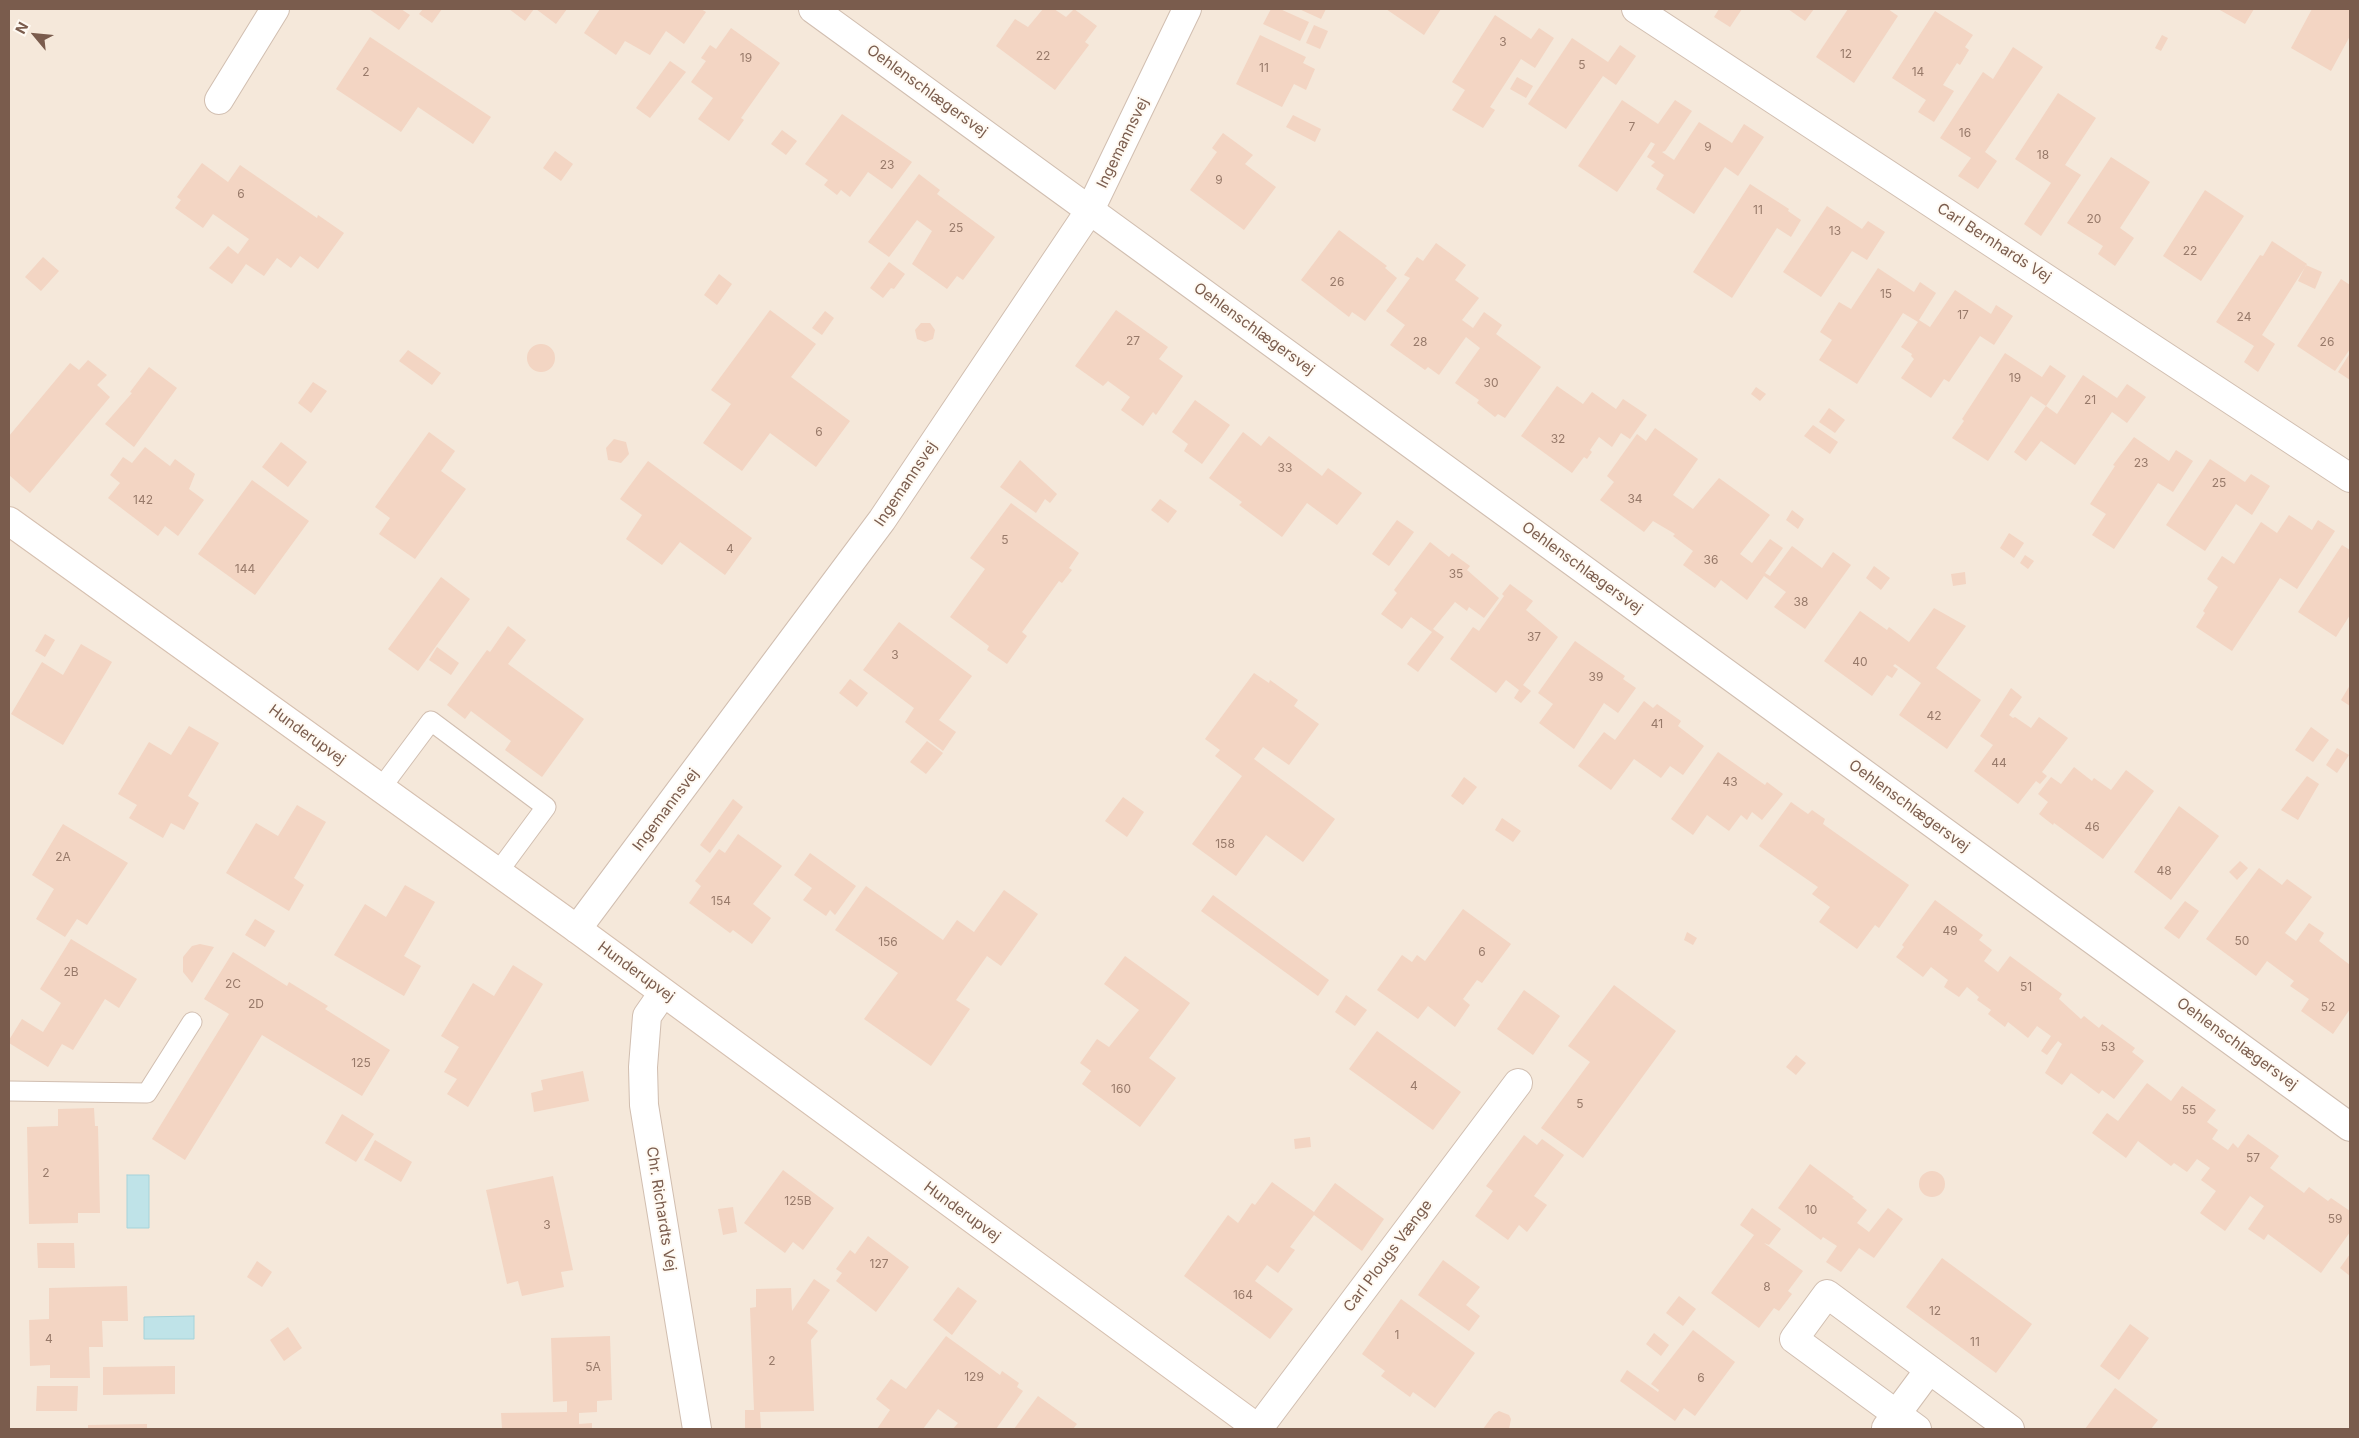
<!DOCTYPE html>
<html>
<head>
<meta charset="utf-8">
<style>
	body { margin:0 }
	#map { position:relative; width:2359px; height:1438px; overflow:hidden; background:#fdf6ec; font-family:Inter,sans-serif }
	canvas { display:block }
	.frame { position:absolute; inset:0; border:10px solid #7a5c4d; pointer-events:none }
	.north { position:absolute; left:10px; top:10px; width:50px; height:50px; -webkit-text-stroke:4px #fffaf3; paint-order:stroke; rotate:298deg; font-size:14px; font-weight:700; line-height:20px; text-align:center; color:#7a5c4d }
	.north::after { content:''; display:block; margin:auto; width:18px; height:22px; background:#7a5c4d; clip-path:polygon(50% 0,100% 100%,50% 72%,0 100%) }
</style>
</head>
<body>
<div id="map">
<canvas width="2359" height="1438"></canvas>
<div class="frame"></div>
<div class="north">N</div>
</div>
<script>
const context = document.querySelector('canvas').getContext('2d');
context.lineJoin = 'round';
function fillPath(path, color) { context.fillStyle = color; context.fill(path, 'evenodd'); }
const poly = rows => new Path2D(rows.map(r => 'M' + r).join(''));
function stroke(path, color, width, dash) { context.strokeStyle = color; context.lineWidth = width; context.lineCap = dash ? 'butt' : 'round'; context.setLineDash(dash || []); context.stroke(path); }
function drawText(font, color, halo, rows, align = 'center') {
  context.font = font + ' Inter,sans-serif'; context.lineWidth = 4; context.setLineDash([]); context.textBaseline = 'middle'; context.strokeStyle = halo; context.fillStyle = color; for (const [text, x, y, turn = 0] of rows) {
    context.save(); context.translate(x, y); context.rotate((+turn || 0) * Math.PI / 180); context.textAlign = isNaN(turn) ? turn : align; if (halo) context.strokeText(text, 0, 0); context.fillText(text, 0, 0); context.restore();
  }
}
fillPath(poly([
	[9,9,2350,9,2350,1429,9,1429]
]), '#f5e8da');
const water = poly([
	[127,1175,149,1175,149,1228,127,1228,127,1175],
	[194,1316,194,1339,144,1339,144,1317,194,1316]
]);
fillPath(water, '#bfe3e8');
stroke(water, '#a5d3da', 1);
fillPath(poly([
	[369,9,401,9,410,15,399,30],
	[423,9,442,9,432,23,419,14],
	[509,9,534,9,525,21],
	[536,9,567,9,556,24],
	[600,9,701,9,706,12,684,44,666,31,650,55,625,41,616,55,584,33],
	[1043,9,1054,9,1066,17,1074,9,1097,26,1085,42,1089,45,1055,90,996,46,1015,19,1028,27],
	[1271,9,1280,9,1309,22,1300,41,1263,24],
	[1299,9,1326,9,1321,19],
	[1386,9,1441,9,1424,35],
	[1719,9,1742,9,1730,27,1714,17],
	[1788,9,1814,9,1805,21],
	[1848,9,1888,9,1898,16,1854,83,1816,57],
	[2218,9,2254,9,2245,24],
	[2312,9,2350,9,2350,36,2331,71,2291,48],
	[1935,11,1973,35,1965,47,1969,50,1960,65,1957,63,1943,85,1954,91,1934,122,1918,112,1926,100,1892,78],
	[1495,15,1531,39,1539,28,1554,38,1535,68,1521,59,1490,107,1495,110,1483,128,1452,110,1465,90,1452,82],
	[1314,25,1328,31,1320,49,1306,43],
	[731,28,780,63,741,118,744,120,729,141,698,119,713,98,691,82,706,61,701,58,710,45,716,49],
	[1260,35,1306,57,1303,63,1315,69,1306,90,1294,84,1282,107,1236,84],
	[2162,35,2168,38,2161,51,2155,48],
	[370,37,491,117,473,144,418,107,401,132,336,89],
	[1572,38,1608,62,1620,45,1636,56,1616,85,1603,76,1566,129,1528,104],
	[2013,47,2043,67,1985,152,1997,161,1978,189,1958,176,1971,158,1940,138,1983,72,1993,79],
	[670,61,686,72,650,118,636,108],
	[1517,77,1533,86,1526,98,1510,89],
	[2058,93,2096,118,2065,165,2081,175,2041,236,2024,224,2051,183,2015,159],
	[1622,100,1658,124,1675,100,1692,111,1665,151,1662,152,1674,160,1699,122,1732,143,1744,124,1764,137,1738,176,1725,167,1694,214,1656,189,1664,175,1651,166,1655,162,1647,157,1655,144,1651,142,1617,192,1578,166],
	[842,114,912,162,892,189,868,172,850,197,841,190,837,195,824,185,828,180,805,164],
	[1293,115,1321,129,1315,142,1286,127],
	[782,130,797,141,786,155,771,144],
	[1223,133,1253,155,1245,164,1276,187,1244,230,1190,190,1217,152,1212,148],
	[555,151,573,164,561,181,543,168],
	[2111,157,2150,182,2120,228,2134,238,2115,266,2098,254,2103,246,2067,223],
	[202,163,228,182,240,165,317,218,318,215,344,233,318,269,300,256,291,268,277,258,264,276,246,264,232,284,209,268,228,246,238,254,249,239,213,214,203,228,175,208,181,200,177,197],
	[919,174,940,190,937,194,995,237,963,280,957,276,947,289,912,264,932,231,917,220,889,257,868,242],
	[1750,184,1789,209,1788,211,1801,220,1791,237,1777,228,1732,298,1693,272],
	[2205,190,2244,216,2201,281,2163,256],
	[1827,206,1862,229,1868,221,1885,232,1867,260,1852,251,1821,297,1783,272],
	[1339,230,1387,266,1385,268,1397,278,1365,321,1352,312,1349,317,1301,280],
	[2272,241,2307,264,2262,335,2275,344,2258,372,2244,362,2254,346,2216,322,2260,255,2263,256],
	[1436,243,1466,265,1455,280,1479,298,1462,320,1473,328,1484,312,1502,325,1496,334,1541,367,1505,418,1498,414,1495,417,1477,403,1479,400,1455,383,1480,348,1466,337,1439,375,1428,367,1425,370,1390,345,1405,325,1386,311,1410,278,1404,275,1417,257,1423,261],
	[43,257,59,271,41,291,25,277],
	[889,262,905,274,894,289,891,288,883,298,870,288],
	[2306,265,2322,272,2315,289,2298,281],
	[1878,268,1914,292,1920,282,1936,293,1919,320,1930,327,1955,290,1991,314,1996,305,2013,316,1994,345,1980,336,1949,382,1944,379,1931,398,1901,378,1914,359,1911,356,1912,354,1901,347,1918,322,1903,313,1857,384,1819,360,1832,340,1820,332,1839,302,1851,309],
	[719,274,732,284,717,305,704,295],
	[2341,279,2350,285,2350,349,2335,371,2297,346],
	[770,310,816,344,791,377,850,421,816,467,770,433,742,471,703,443,731,404,711,390],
	[1116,310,1168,347,1159,359,1183,376,1156,415,1153,412,1143,426,1121,410,1130,397,1108,381,1103,386,1075,366],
	[825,311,834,318,822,335,812,328],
	[921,323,930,323,935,330,933,339,925,342,917,339,915,330],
	'527 358a14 14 0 1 1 28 0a14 14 0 1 1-28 0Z',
	[408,350,441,373,432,385,399,361],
	[2005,353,2042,377,2050,365,2066,376,2046,406,2031,396,1988,461,1952,438,1964,421,1962,419],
	[2350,353,2350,380,2338,372],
	[88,360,107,375,97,385,110,397,30,493,9,475,9,436,70,363,79,370],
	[149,367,177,388,134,447,105,424,132,393,130,392],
	[2083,375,2117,398,2127,384,2146,397,2127,423,2112,412,2075,465,2041,441,2026,461,2014,452,2046,406,2057,414],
	[313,382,327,391,311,413,298,403],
	[1557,386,1583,404,1592,392,1616,409,1623,399,1647,415,1630,439,1621,433,1612,447,1599,437,1590,450,1592,452,1587,459,1584,457,1572,473,1521,436],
	[1756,387,1766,394,1760,401,1751,394],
	[1195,400,1230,425,1202,464,1184,451,1188,444,1172,432],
	[1829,408,1845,420,1835,433,1819,422],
	[1813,425,1838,442,1830,454,1804,436],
	[1655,428,1698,459,1673,495,1693,509,1719,478,1770,515,1740,554,1752,563,1770,539,1783,548,1765,573,1770,576,1792,546,1822,568,1833,552,1851,565,1805,629,1774,607,1786,592,1764,576,1747,600,1721,580,1715,588,1683,565,1693,551,1673,536,1675,534,1653,521,1644,532,1600,500,1614,482,1607,476,1637,434,1646,441],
	[429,432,455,451,441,471,466,489,415,559,379,534,390,518,375,507],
	[1243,432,1261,446,1269,436,1322,476,1328,468,1362,493,1337,525,1307,503,1282,537,1239,505,1242,502,1209,478],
	[2134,437,2169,461,2176,450,2193,461,2173,492,2158,483,2114,549,2092,535,2106,514,2090,504,2115,466,2113,465],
	[614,439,626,442,629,454,621,463,608,460,606,448],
	[281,442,307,462,288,487,262,467],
	[145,447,170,466,175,459,195,474,189,489,204,500,178,536,165,526,158,536,108,498,120,483,110,475,123,457,132,463],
	[2210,459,2245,482,2251,474,2270,486,2252,515,2236,504,2205,551,2166,525],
	[1020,460,1057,494,1050,503,1045,499,1036,513,1000,487],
	[648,461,752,538,725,575,680,542,662,565,626,539,642,515,620,499],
	[252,480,309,521,255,595,198,554],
	[1160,499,1177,511,1168,523,1151,510],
	[1011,503,1079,553,1069,568,1072,570,1062,583,1059,581,1022,632,1027,636,1007,664,987,650,989,646,950,617,985,569,970,558],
	[1792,510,1804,519,1798,529,1786,520],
	[2289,515,2312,530,2318,520,2335,531,2297,589,2280,578,2232,651,2196,627,2205,613,2203,611,2218,587,2207,579,2222,556,2234,564,2261,522,2277,533],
	[1397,520,1414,532,1389,566,1372,554],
	[2009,533,2024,543,2014,558,2000,548],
	[1430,542,1449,557,1452,553,1470,566,1467,570,1499,598,1484,618,1469,607,1467,611,1455,602,1433,629,1444,637,1418,672,1407,664,1432,632,1411,617,1402,629,1381,614,1397,593,1394,590],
	[2342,545,2350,550,2350,615,2336,637,2298,612],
	[2025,555,2034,561,2028,569,2020,563],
	[1874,566,1890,578,1881,590,1866,578],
	[1965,572,1966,584,1953,586,1951,574],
	[441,577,470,599,418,671,388,649],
	[1510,584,1533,601,1526,610,1558,637,1523,685,1531,691,1521,703,1514,698,1519,690,1506,680,1496,693,1450,659,1473,627,1479,631,1504,596,1502,594],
	[1934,608,1966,626,1936,668,1981,700,1947,749,1899,715,1921,683,1895,664,1893,666,1898,669,1892,678,1887,675,1872,696,1824,661,1860,611,1887,630,1889,627,1909,642],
	[899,622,972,676,939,720,956,732,943,751,905,722,914,708,863,670],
	[508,626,526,640,508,664,584,719,542,777,505,750,511,741,471,711,465,719,447,705,487,650,490,652],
	[45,634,55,640,45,657,35,651],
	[1575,641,1625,676,1623,679,1636,688,1618,713,1604,703,1574,749,1539,723,1553,704,1538,693],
	[81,644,112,662,63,745,11,714,42,662,63,675],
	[437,647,459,663,451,675,429,660],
	[1254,673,1269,683,1270,680,1298,700,1294,706,1319,724,1289,765,1263,747,1254,759,1335,819,1303,862,1266,835,1236,876,1192,844,1242,776,1215,756,1220,750,1205,739],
	[850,679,868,693,857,707,839,693],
	[2350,685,2350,706,2341,700],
	[2011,688,2022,697,2009,715,2013,718,2015,717,2031,728,2039,717,2068,738,2042,772,2047,776,2040,784,2036,781,2018,804,1974,771,1993,745,1980,736],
	[1644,701,1653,708,1657,704,1681,721,1678,726,1704,746,1683,775,1670,766,1661,778,1634,759,1611,790,1578,766,1604,732,1615,740],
	[189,726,219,743,188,796,199,803,184,830,171,823,163,838,129,818,137,805,118,794,149,742,171,755],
	[2311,727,2329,740,2313,762,2295,750],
	[927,741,943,753,926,774,910,762],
	[2337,748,2349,755,2337,773,2326,765],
	[1718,752,1765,785,1767,782,1783,794,1762,820,1752,812,1747,820,1741,815,1729,831,1707,815,1693,835,1671,819],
	[2074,767,2092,781,2094,778,2111,790,2126,770,2154,791,2103,859,2054,823,2053,825,2039,814,2048,802,2038,794,2051,777,2061,784],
	[2307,776,2319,784,2298,820,2281,810],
	[1464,777,1477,787,1463,805,1451,796],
	[1123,797,1144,812,1127,837,1105,821],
	[733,799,743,807,710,853,700,845],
	[1791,802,1808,814,1812,810,1825,819,1823,824,1909,885,1879,928,1875,925,1857,949,1819,922,1830,907,1812,894,1818,887,1759,846],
	[297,805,326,822,294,878,304,885,289,911,226,873,256,823,278,836],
	[2179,806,2219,836,2171,900,2134,872],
	[1502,818,1521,831,1513,842,1495,830],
	[63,824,128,863,87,925,77,919,65,937,36,919,54,889,32,875],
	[738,834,782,866,753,904,771,918,752,944,733,930,730,933,689,903,701,886,695,881,719,849,725,853],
	[810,853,856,886,835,915,830,910,826,916,803,900,812,888,794,875],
	[2240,861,2248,868,2237,880,2229,872],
	[2259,868,2282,885,2287,879,2312,897,2285,933,2296,941,2309,923,2324,933,2319,941,2350,965,2350,1009,2333,1034,2301,1011,2309,999,2290,986,2294,981,2267,961,2256,976,2206,939],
	[405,885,435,902,404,956,421,966,404,996,334,955,365,904,386,917],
	[866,886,943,940,957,920,974,932,1004,890,1038,914,1001,966,987,956,956,1000,970,1009,931,1066,864,1019,898,973,835,930],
	[1213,895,1329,980,1318,996,1201,911],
	[1935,900,1983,935,1979,940,1992,950,1984,961,1998,972,2010,956,2062,994,2059,999,2081,1019,2084,1016,2099,1028,2102,1024,2135,1048,2132,1052,2144,1061,2114,1099,2102,1090,2099,1094,2071,1073,2062,1085,2045,1073,2062,1044,2058,1041,2047,1055,2041,1051,2051,1036,2037,1026,2028,1038,2008,1022,2005,1027,1988,1014,1991,1010,1977,1000,1979,997,1967,987,1959,997,1944,987,1948,980,1931,967,1923,977,1896,957,1904,947,1902,945],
	[2185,901,2199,911,2179,939,2164,928],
	[1463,909,1511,944,1482,983,1477,980,1463,999,1470,1005,1455,1027,1428,1006,1418,1019,1377,990,1402,955,1412,962,1417,955,1425,961],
	[255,919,275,931,265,947,245,935],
	[1687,932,1697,938,1693,945,1684,940],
	[71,939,137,979,119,1008,105,999,73,1050,62,1044,48,1067,9,1043,9,1040,22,1019,43,1032,61,1003,40,989],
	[200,944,214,947,192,983,183,972,183,957,192,946],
	[233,952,287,986,289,982,328,1006,325,1009,390,1050,362,1096,262,1035,185,1160,152,1139,229,1014,204,999],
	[1125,956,1190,1003,1149,1058,1176,1078,1140,1127,1082,1084,1091,1071,1080,1063,1097,1039,1109,1047,1139,1010,1104,984],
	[513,965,543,984,468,1107,447,1094,457,1079,444,1072,459,1047,441,1036,473,983,494,996],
	[1614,985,1676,1031,1583,1158,1541,1128,1590,1062,1568,1046],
	[1524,990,1560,1016,1533,1055,1497,1029],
	[1346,995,1367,1010,1355,1026,1335,1012],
	[1377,1031,1461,1092,1433,1130,1349,1069],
	[1796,1055,1806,1063,1796,1075,1786,1067],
	[583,1071,589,1101,534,1112,531,1093,543,1090,541,1080],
	[2147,1083,2171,1101,2182,1086,2216,1110,2207,1122,2218,1130,2212,1139,2228,1150,2233,1143,2238,1148,2248,1134,2279,1156,2270,1168,2304,1193,2309,1187,2328,1201,2331,1198,2350,1211,2350,1232,2321,1273,2268,1234,2264,1240,2248,1229,2264,1206,2250,1196,2225,1231,2200,1213,2216,1191,2201,1180,2210,1168,2197,1159,2187,1172,2174,1163,2171,1166,2138,1141,2126,1158,2092,1133,2107,1113,2118,1121],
	[94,1108,95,1126,98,1126,100,1213,78,1213,78,1223,29,1224,27,1127,58,1126,58,1109],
	[342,1114,374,1134,356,1162,325,1143],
	[1524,1135,1537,1145,1542,1139,1564,1155,1534,1196,1547,1205,1527,1232,1519,1225,1508,1240,1475,1216,1493,1191,1486,1186],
	[1310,1137,1311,1147,1295,1149,1294,1139],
	[375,1140,412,1162,401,1182,364,1160],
	[1810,1164,1854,1197,1852,1198,1867,1210,1857,1223,1869,1232,1888,1208,1903,1219,1874,1258,1859,1248,1841,1272,1826,1262,1837,1246,1823,1237,1821,1240,1778,1208],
	[783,1170,834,1208,803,1250,793,1242,785,1253,744,1223],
	'1919 1184a13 13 0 1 1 26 0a13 13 0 1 1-26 0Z',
	[553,1176,573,1270,561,1272,564,1287,522,1296,518,1281,507,1284,486,1190],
	[1272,1182,1314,1212,1335,1183,1384,1219,1362,1251,1314,1215,1290,1247,1295,1250,1278,1273,1267,1265,1255,1281,1293,1309,1270,1339,1184,1276,1228,1215,1238,1223,1252,1203,1255,1205],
	[733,1207,737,1232,723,1235,718,1209],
	[1752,1208,1781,1229,1769,1245,1764,1243,1803,1271,1788,1291,1792,1294,1779,1311,1774,1308,1759,1328,1711,1293,1754,1235,1740,1225],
	[868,1236,909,1267,876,1312,836,1281,842,1273,836,1269,850,1250,855,1254],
	[37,1243,74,1243,75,1268,38,1268],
	[2350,1254,2350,1276,2340,1268],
	[1942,1258,2032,1324,1996,1373,1906,1307],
	[1443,1260,1480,1287,1466,1305,1480,1316,1469,1331,1418,1295],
	[257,1261,272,1272,262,1287,247,1277],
	[814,1279,830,1290,807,1323,818,1331,811,1340,814,1411,760,1412,761,1429,745,1429,745,1410,754,1410,750,1308,756,1307,756,1289,791,1288,792,1311],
	[127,1286,128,1321,102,1321,103,1347,89,1347,90,1378,50,1378,50,1365,30,1366,29,1320,49,1319,49,1288],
	[958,1287,977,1301,952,1335,933,1320],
	[1679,1296,1696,1309,1683,1326,1666,1313],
	[1401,1299,1475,1353,1435,1408,1413,1392,1410,1397,1381,1376,1385,1371,1362,1354],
	[2130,1324,2149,1338,2119,1380,2100,1366],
	[288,1327,302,1348,284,1361,270,1340],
	[1693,1330,1735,1362,1695,1416,1684,1408,1675,1421,1620,1381,1627,1370,1658,1392,1659,1390,1651,1384],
	[1654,1333,1669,1345,1661,1356,1646,1344],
	[610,1336,612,1400,597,1401,597,1412,579,1413,579,1424,592,1423,592,1429,502,1429,501,1413,567,1412,567,1401,553,1402,551,1338],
	[946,1336,1000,1375,1002,1371,1019,1383,1017,1387,1023,1391,996,1429,953,1429,958,1423,938,1409,923,1429,877,1429,890,1410,876,1399,891,1379,906,1389],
	[175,1366,175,1394,103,1395,103,1367],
	[37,1386,78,1386,77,1411,36,1411],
	[2115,1388,2158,1420,2151,1429,2085,1429],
	[1038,1396,1077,1424,1073,1429,1014,1429],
	[1499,1411,1509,1415,1511,1419,1509,1429,1483,1429,1494,1414],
	[147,1424,147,1429,88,1429,88,1425]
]), '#f3d5c3');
const lane = poly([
	[381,788,431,721,546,807,498,872],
	[9,1091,147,1093,192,1022]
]);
const street = poly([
	[813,9,2350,1127],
	[1636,9,2350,478],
	[219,100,275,9],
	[577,929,882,520,1090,210,1187,9],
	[663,993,647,1016,643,1067,644,1105,697,1429],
	[1886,1428,1929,1370],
	[1258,1429,1518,1083],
	[1917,1429,1794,1339,1827,1294,2010,1429]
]);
const secondary = poly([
	[9,521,577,929,1259,1429]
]);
stroke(lane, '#d1beb0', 21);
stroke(street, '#d1beb0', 30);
stroke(secondary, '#d6c0b0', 30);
stroke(lane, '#fff', 19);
stroke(street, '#fff', 28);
stroke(secondary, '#fff', 28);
drawText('12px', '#987a6a', null, [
	["3",1503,42],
	["12",1846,54],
	["22",1043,56],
	["19",746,58],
	["5",1582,65],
	["11",1264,68],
	["2",366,72],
	["14",1918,72],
	["7",1632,127],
	["16",1965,133],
	["9",1708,147],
	["18",2043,155],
	["23",887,165],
	["9",1219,180],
	["6",241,194],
	["11",1758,210],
	["20",2094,219],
	["25",956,228],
	["13",1835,231],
	["22",2190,251],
	["26",1337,282],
	["15",1886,294],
	["17",1963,315],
	["24",2244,317],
	["27",1133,341],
	["28",1420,342],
	["26",2327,342],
	["19",2015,378],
	["30",1491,383],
	["21",2090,400],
	["6",819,432],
	["32",1558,439],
	["23",2141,463],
	["33",1285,468],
	["25",2219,483],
	["34",1635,499],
	["142",143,500],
	["5",1005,540],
	["4",730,549],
	["36",1711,560],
	["144",245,569],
	["35",1456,574],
	["38",1801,602],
	["37",1534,637],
	["3",895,655],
	["40",1860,662],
	["39",1596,677],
	["42",1934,716],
	["41",1657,724],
	["44",1999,763],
	["43",1730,782],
	["46",2092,827],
	["158",1225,844],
	["2A",63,857],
	["48",2164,871],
	["154",721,901],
	["49",1950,931],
	["50",2242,941],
	["156",888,942],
	["6",1482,952],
	["2B",71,972],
	["2C",233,984],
	["51",2026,987],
	["2D",256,1004],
	["52",2328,1007],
	["53",2108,1047],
	["125",361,1063],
	["4",1414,1086],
	["160",1121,1089],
	["5",1580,1104],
	["55",2189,1110],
	["57",2253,1158],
	["2",46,1173],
	["125B",798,1201],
	["10",1811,1210],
	["59",2335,1219],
	["3",547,1225],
	["127",879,1264],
	["8",1767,1287],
	["164",1243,1295],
	["12",1935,1311],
	["1",1397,1335],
	["4",49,1339],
	["11",1975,1342],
	["2",772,1361],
	["5A",593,1367],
	["129",974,1377],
	["6",1701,1378]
]);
drawText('15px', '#7a5c4d', '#fffaf3', [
	["Oehlenschlægersvej",927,91,36],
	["Ingemannsvej",1123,143,-64],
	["Carl Bernhards Vej",1994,243,33],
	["Oehlenschlægersvej",1254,329,36],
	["Ingemannsvej",906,484,-56],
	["Oehlenschlægersvej",1582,568,36],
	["Hunderupvej",307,735,36],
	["Oehlenschlægersvej",1909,806,36],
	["Ingemannsvej",666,810,-53],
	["Hunderupvej",636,972,36],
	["Oehlenschlægersvej",2237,1044,36],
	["Chr. Richardts Vej",661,1209,81],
	["Hunderupvej",962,1212,36],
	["Carl Plougs Vænge",1388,1256,-53]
]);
</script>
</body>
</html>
